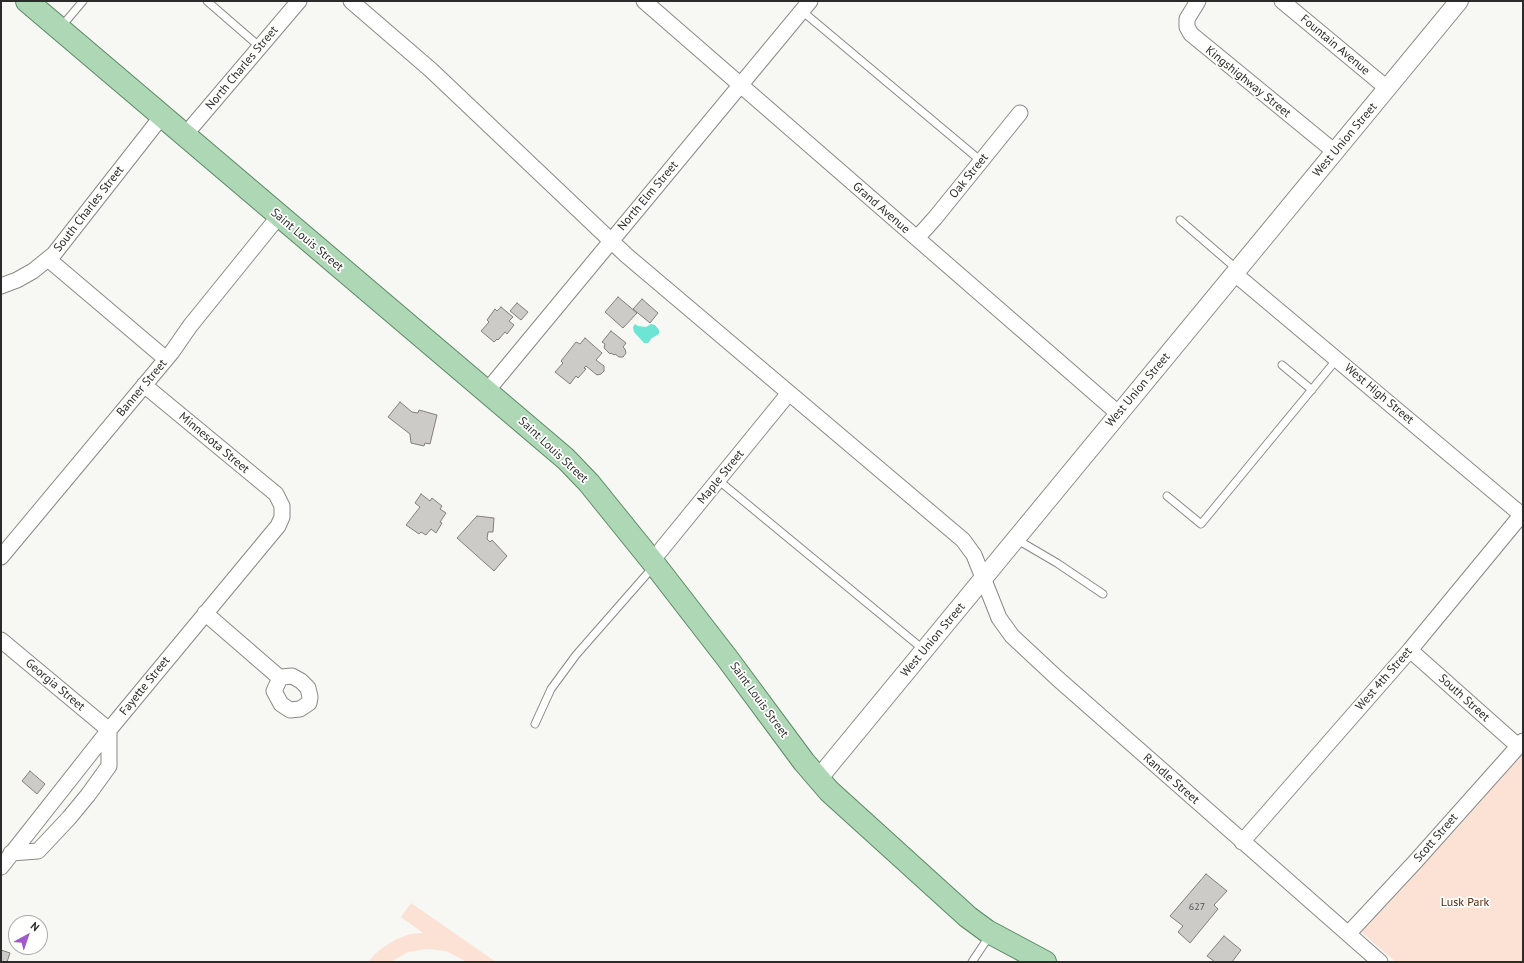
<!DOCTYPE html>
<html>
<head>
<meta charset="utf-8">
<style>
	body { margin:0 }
	#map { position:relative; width:1524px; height:963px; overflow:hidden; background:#f7f7f4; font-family:"PT Sans",sans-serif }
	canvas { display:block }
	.frame { position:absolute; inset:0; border:2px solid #2a2b2a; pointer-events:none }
	.north { position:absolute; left:8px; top:915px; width:40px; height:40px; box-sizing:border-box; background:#fffffe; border:1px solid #aaaaa9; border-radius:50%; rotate:40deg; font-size:11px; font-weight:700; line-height:16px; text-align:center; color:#2a2b2a }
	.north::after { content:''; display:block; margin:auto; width:14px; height:18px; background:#a15ace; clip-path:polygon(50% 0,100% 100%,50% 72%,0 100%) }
</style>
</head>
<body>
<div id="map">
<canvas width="1524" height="963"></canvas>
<div class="frame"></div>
<div class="north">N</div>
</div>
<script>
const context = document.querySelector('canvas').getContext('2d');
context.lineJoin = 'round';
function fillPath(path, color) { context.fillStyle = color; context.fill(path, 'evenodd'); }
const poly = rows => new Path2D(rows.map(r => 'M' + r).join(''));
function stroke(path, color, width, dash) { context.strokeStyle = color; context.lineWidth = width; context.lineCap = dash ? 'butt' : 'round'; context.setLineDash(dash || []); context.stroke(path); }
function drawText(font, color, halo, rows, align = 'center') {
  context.font = font + ' "PT Sans",sans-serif'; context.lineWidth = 3.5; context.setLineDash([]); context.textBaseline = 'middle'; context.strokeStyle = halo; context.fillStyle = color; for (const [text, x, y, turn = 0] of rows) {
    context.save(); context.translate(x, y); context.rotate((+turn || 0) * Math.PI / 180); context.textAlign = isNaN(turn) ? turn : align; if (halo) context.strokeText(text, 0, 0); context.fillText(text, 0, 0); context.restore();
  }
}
fillPath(poly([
	[1523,752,1523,962,1396,962,1361,932],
	[411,903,496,962,467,962,446,951,427,949,408,952,391,962,368,962,375,954,385,946,397,939,410,934,423,933,401,917]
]), '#fbe2d5');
fillPath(poly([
	[635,324,638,326,646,327,651,324,655,325,659,330,659,334,652,338,648,343,644,343,634,332,633,327]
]), '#6de5d4');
const building = poly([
	[618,297,637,313,623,328,605,312,618,297],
	[642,299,658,313,650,323,633,309,642,299],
	[517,303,528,312,521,320,510,311,517,303],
	[501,307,513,317,509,321,514,325,507,334,505,332,498,340,497,339,494,342,481,331,489,322,487,320,495,309,497,311,501,307],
	[611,331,626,343,623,347,625,349,626,353,623,357,619,357,615,354,614,355,611,353,610,354,604,348,605,344,602,342,611,331],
	[585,338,602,353,596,360,604,366,604,371,601,374,597,375,586,366,584,368,586,369,578,378,576,376,570,384,555,372,563,363,561,361,576,342,580,344,585,338],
	[400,402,412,412,418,413,419,410,437,415,430,444,425,443,424,446,411,443,410,434,388,417,400,402],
	[421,494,430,501,432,498,442,506,440,509,446,513,440,522,442,523,436,533,431,529,426,535,421,532,419,534,406,525,420,507,415,503,421,494],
	[477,516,494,518,493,532,488,532,487,539,490,542,492,540,507,556,494,571,457,538,477,516],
	[30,771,45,784,37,794,22,781,30,771],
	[1206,874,1227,891,1214,905,1218,909,1190,943,1178,932,1183,926,1170,916,1206,874],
	[1224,936,1241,950,1232,962,1215,962,1207,956,1224,936],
	[1,950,10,953,7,962,1,962,1,950]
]);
fillPath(building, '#cccbc8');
stroke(building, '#807f7c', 1);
const service = poly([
	[207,1,260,47],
	[802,11,981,161],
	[61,27,83,1],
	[1180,220,1238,270],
	[1282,365,1312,390],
	[718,480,924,650],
	[1167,496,1201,524,1337,359],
	[1016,539,1057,563,1103,594],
	[535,724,551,689,576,655,654,566],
	[972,962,990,935]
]);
const minor = poly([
	[351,1,431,70,626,255,963,540,974,555,999,618,1012,636,1057,678,1380,962],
	[644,1,1119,414],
	[1198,1,1187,19,1187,27,1191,34,1335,152],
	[1282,1,1388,89],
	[185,135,299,1],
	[917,238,935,218,1020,113],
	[48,259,166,359],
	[1235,274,1523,516],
	[1,286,17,280,33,271,54,254,162,116],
	[487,391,810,1],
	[1,557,172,352,190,326,279,216],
	[652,561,789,393],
	[205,613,280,678,274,691,281,704,290,710,300,709,309,703,310,697,308,688,301,681,292,676,282,677,280,678],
	[1,640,109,730,109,766,88,795,69,818,38,851,11,853],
	[1410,650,1518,746],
	[1242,842,1410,650,1523,513],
	[1,867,109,730,278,526,282,517,282,506,276,494,144,385],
	[1348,934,1415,862,1523,741]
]);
const tertiary = poly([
	[818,779,1459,1]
]);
const primary = poly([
	[27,1,566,459,589,483,652,561,727,658,804,762,829,791,968,917,987,931,1045,962]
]);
stroke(service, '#898a87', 9);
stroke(minor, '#898a87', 17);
stroke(tertiary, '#898a87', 20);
stroke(primary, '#5b8964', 24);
stroke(service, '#fff', 7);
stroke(minor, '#fff', 15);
stroke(tertiary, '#fff', 18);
stroke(primary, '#add7b5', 22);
drawText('10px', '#525352', null, [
	["627",1197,907]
]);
drawText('12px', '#2a2b2a', '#fffffe', [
	["Fountain Avenue",1335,45,40],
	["North Charles Street",242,68,-50],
	["Kingshighway Street",1248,82,39],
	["West Union Street",1345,140,-50],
	["Oak Street",969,176,-51],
	["North Elm Street",648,196,-50],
	["Grand Avenue",881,208,41],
	["South Charles Street",89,209,-52],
	["Saint Louis Street",307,240,40],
	["Banner Street",142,388,-50],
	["West Union Street",1138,390,-50],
	["West High Street",1379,394,40],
	["Minnesota Street",214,443,40],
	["Saint Louis Street",553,450,43],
	["Maple Street",721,477,-51],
	["West Union Street",933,640,-50],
	["West 4th Street",1384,679,-49],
	["Georgia Street",55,685,40],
	["Fayette Street",145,686,-51],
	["South Street",1464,698,42],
	["Saint Louis Street",759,700,54],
	["Randle Street",1171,779,41],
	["Scott Street",1436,838,-49]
]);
drawText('12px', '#4f1f00', '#fffffe', [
	["Lusk Park",1465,903]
]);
</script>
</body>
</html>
